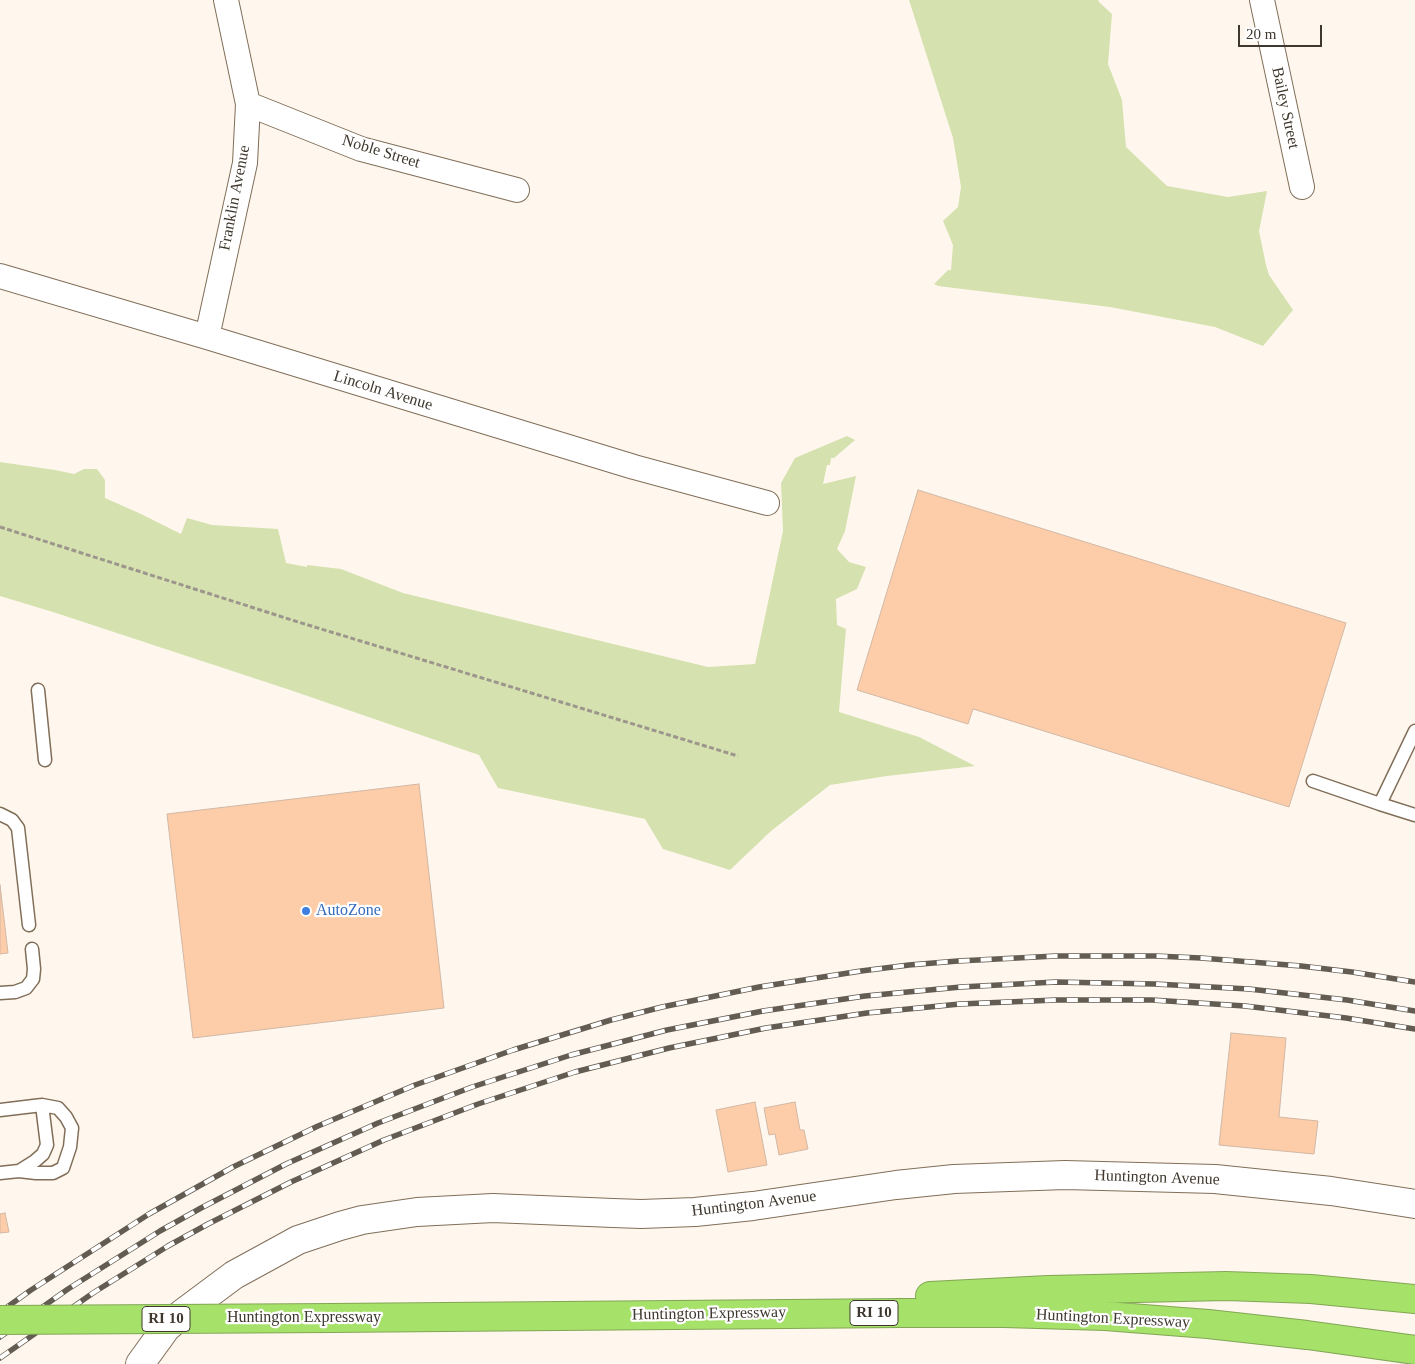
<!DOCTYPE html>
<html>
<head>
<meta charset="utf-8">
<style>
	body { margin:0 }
	#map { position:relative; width:1415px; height:1364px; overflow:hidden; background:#fff7ed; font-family:Georgia,serif }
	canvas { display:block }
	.scale { position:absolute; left:1238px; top:25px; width:84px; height:22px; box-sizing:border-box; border:2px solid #3f382e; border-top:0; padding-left:6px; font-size:15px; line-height:18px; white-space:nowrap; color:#3f382e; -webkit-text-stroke:4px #fff; paint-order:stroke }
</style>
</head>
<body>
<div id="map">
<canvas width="1415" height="1364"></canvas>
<div class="scale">20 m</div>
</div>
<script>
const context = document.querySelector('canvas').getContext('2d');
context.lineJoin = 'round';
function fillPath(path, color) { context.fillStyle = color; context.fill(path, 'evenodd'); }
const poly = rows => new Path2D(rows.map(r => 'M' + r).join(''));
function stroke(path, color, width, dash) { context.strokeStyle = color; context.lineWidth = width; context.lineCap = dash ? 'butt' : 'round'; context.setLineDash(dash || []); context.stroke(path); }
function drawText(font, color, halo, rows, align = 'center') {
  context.font = font + ' Georgia,serif'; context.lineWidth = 4.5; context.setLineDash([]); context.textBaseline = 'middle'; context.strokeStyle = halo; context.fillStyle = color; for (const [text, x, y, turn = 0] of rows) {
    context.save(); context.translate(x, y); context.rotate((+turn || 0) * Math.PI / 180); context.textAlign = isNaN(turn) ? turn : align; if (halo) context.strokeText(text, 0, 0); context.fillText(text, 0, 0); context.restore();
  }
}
fillPath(poly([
	[909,0,1098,0,1099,2,1112,14,1108,64,1122,100,1126,147,1167,186,1228,197,1267,191,1259,231,1266,265,1269,275,1293,310,1263,346,1215,327,1110,307,938,286,934,284,948,270,951,270,953,245,943,221,958,207,961,187,953,138],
	[847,436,855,440,834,458,831,458,830,465,827,465,823,484,856,476,845,531,837,549,849,562,866,567,857,589,836,599,837,625,846,629,839,712,919,737,975,766,887,776,830,785,771,831,730,870,663,849,645,819,498,788,479,755,290,690,53,612,0,596,0,462,55,470,74,474,84,469,97,469,105,480,105,498,141,514,181,534,187,518,212,525,278,529,286,563,307,567,307,565,341,569,403,593,708,667,755,664,783,531,781,483,795,458]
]), '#d5e1af');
const building = poly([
	[918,490,1346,623,1289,807,973,709,968,724,857,690,918,490],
	[419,784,444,1008,193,1038,167,814,419,784],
	[0,885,8,953,0,954,0,885],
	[1231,1033,1286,1038,1279,1117,1318,1121,1314,1154,1219,1145,1231,1033],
	[755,1102,767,1165,728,1172,716,1110,755,1102],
	[795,1102,800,1130,804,1130,808,1149,779,1155,775,1134,769,1135,764,1108,795,1102],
	[5,1213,9,1232,0,1233,0,1214,5,1213]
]);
fillPath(building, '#fdcca8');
stroke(building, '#d1b8a6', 1);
const service = poly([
	[38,690,45,760],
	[1415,731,1380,804,1415,815],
	[1313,781,1380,804],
	[0,814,12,820,18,828,29,925],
	[0,993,15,992,26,988,33,979,34,969,32,949],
	[0,1110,42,1105,58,1108,66,1117,72,1128,70,1147,63,1168,53,1173,36,1173,19,1171,0,1173],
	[19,1171,35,1161,43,1154,47,1145,42,1105]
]);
const minor = poly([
	[1262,0,1302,187],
	[248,104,361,149,517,190],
	[0,276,207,337,634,467,767,503],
	[207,337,245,163,248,104,226,0]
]);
const secondary = poly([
	[140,1364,166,1328,183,1313,234,1275,278,1251,298,1240,340,1226,362,1220,417,1212,493,1208,613,1213,641,1214,695,1212,753,1206,896,1185,954,1179,1065,1175,1215,1179,1331,1191,1415,1204]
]);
const motorway = poly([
	[930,1296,1048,1290,1226,1286,1311,1289,1415,1299],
	[331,1318,902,1313,1004,1313,1105,1316,1208,1324,1307,1335,1415,1350]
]);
stroke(service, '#806e59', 15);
stroke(minor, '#806e59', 26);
stroke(secondary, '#806e59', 30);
stroke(motorway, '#82a655', 30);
stroke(poly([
	[0,527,295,621,738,756]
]), '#9d968c', 3, [5, 2.5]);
stroke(service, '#fff', 12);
stroke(minor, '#fff', 24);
stroke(secondary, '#fff', 28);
stroke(motorway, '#a6e16a', 28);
const rail = poly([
	[0,1312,31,1290,149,1214,233,1167,318,1126,415,1085,513,1050,611,1020,662,1007,759,987,861,971,909,965,958,961,1056,956,1155,956,1201,958,1301,966,1352,972,1415,982],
	[0,1337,68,1289,160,1231,201,1208,286,1164,378,1123,472,1087,571,1055,667,1030,763,1011,865,996,961,987,1056,982,1155,984,1249,989,1347,1000,1415,1011],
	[0,1358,93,1293,168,1246,208,1224,291,1182,384,1140,478,1104,575,1072,669,1048,766,1028,867,1013,960,1004,1056,1000,1152,1000,1245,1006,1346,1018,1415,1029]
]);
stroke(rail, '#635c52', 5.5);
stroke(rail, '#fff', 4, [11]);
const motorwayBridge = poly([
	[0,1320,331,1318]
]);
stroke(motorwayBridge, '#82a655', 30, []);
stroke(motorwayBridge, '#a6e16a', 28);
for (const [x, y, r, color] of [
	[306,911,5,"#3f7fe0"]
]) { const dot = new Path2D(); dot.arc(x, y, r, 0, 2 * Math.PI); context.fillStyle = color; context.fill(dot); stroke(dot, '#fff', 2); }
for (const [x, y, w] of [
	[874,1313,48],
	[166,1319,48]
]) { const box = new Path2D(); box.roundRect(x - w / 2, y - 12.5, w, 25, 4); context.fillStyle = '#fff'; context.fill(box); stroke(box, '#3f382e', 1); }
drawText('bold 15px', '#3f382e', null, [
	["RI 10",874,1313],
	["RI 10",166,1319]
]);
drawText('16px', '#3f382e', '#fff', [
	["Bailey Street",1285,108,78],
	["Noble Street",381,152,17],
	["Franklin Avenue",235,198,-79],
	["Lincoln Avenue",383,391,17],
	["Huntington Avenue",1157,1178,2],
	["Huntington Avenue",754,1204,-7],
	["Huntington Expressway",709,1314,-1],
	["Huntington Expressway",304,1318],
	["Huntington Expressway",1113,1319,3]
]);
drawText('16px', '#366cbe', '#fff', [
	["AutoZone",316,911]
], 'left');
</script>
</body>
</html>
